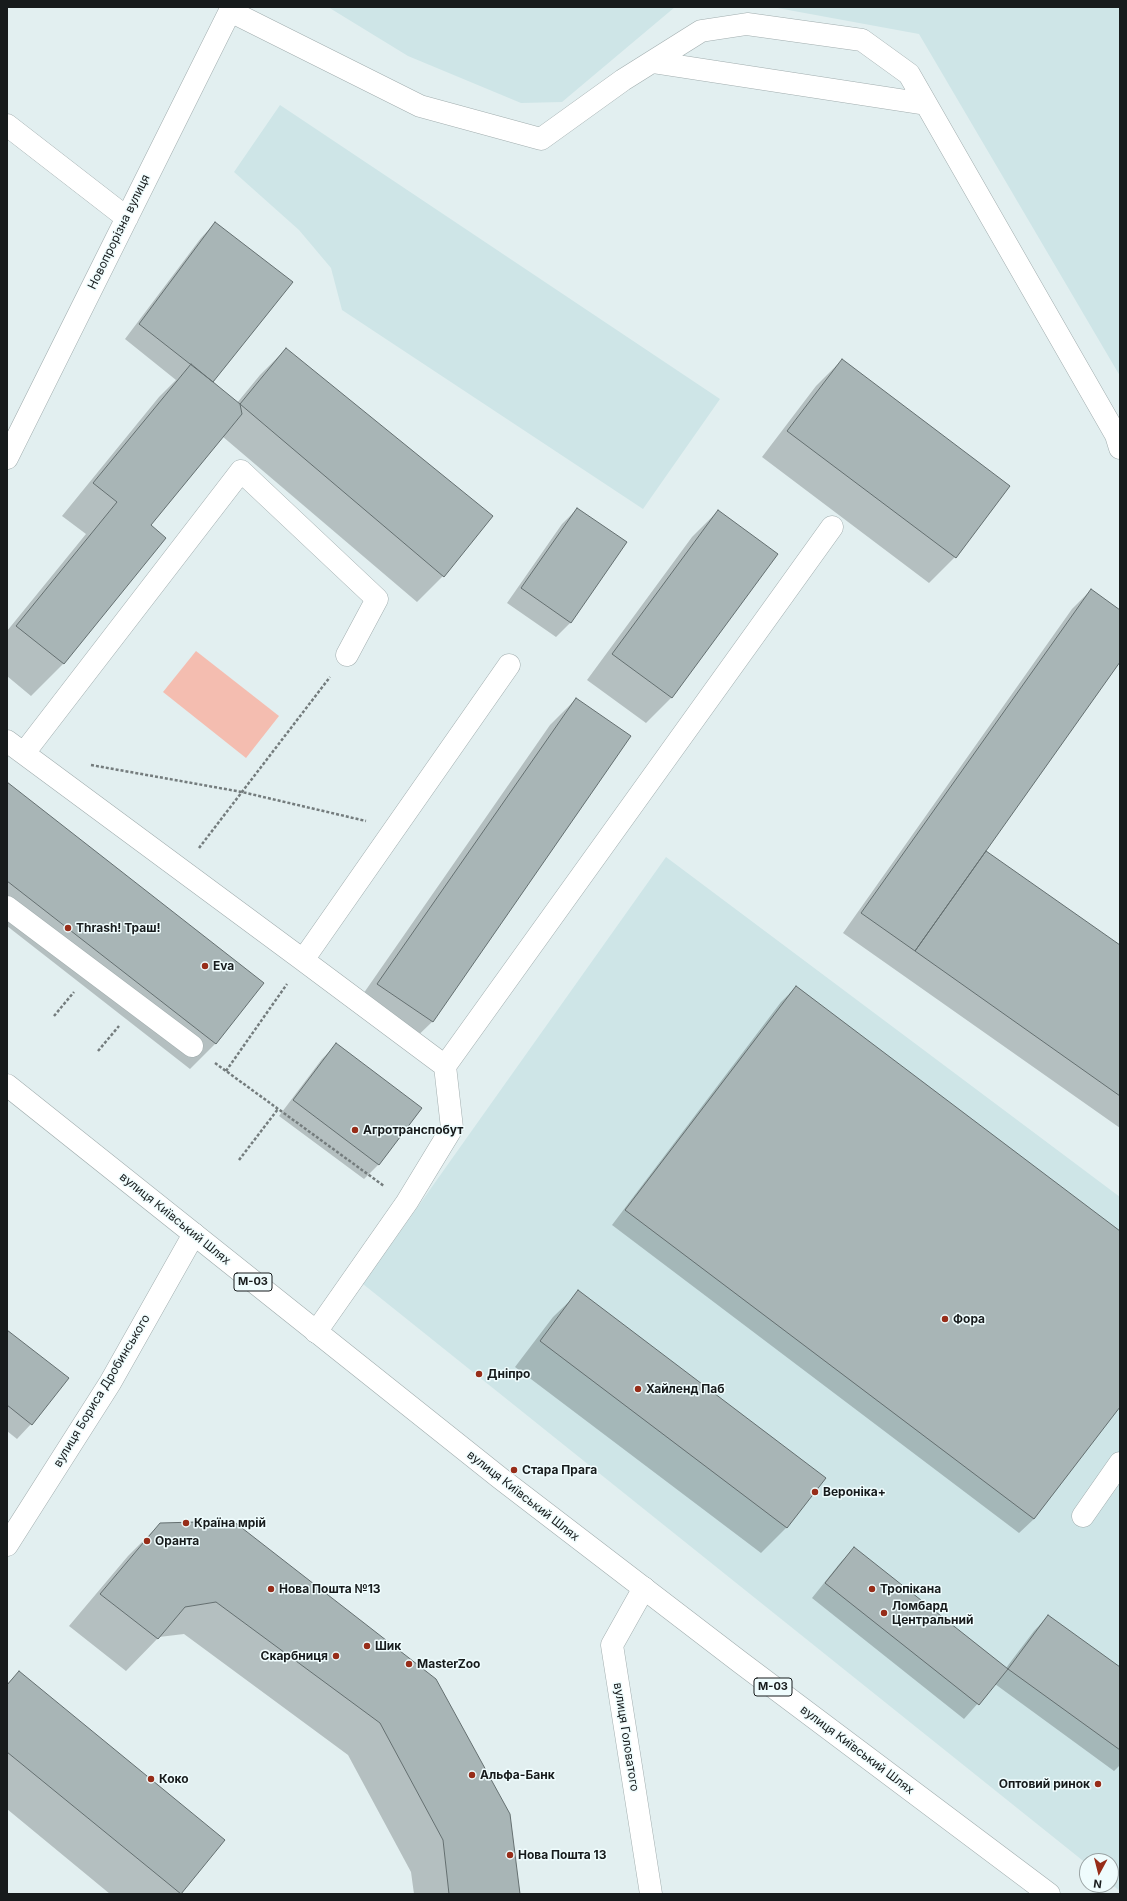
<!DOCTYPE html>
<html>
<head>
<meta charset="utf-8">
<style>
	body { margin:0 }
	#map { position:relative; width:1127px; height:1901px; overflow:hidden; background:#e2eff0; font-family:Inter,sans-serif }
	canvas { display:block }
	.frame { position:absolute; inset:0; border:8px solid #171b1c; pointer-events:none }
	.north { position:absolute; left:1079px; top:1853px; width:40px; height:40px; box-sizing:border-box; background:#effcfd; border:1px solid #99a2a3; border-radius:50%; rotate:187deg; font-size:11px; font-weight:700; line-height:16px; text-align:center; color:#171b1c }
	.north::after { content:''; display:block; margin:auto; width:14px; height:18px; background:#972d19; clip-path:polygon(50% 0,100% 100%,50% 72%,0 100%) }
</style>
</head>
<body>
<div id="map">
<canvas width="1127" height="1901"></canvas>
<div class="frame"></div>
<div class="north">N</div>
</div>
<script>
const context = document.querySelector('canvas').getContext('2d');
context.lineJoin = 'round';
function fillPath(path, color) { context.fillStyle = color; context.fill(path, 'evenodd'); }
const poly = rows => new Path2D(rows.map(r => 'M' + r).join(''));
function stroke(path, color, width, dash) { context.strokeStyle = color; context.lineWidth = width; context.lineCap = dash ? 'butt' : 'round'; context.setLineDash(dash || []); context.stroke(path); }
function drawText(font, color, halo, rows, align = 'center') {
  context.font = font + ' Inter,sans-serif'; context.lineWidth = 3; context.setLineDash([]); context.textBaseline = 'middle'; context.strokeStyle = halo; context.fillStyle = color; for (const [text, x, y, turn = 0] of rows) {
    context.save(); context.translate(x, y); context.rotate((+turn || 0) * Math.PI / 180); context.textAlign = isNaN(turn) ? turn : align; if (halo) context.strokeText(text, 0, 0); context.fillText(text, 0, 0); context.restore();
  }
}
fillPath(poly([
	[328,7,675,7,562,102,521,103,408,56],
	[772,7,1120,7,1120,376,919,34],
	[280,105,720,399,643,509,342,310,331,268,299,230,234,172],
	[666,857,1120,1197,1120,1891,1111,1884,1111,1861,1087,1861,1087,1864,363,1284]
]), '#cee5e7');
fillPath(poly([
	[196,651,279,716,246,758,163,692]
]), '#f4bdb0');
fillPath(poly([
	[215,223,201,371,237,403,260,375,286,349,492,516,443,576,417,602,222,436,149,525,165,538,63,664,31,696,7,676,7,631,86,534,62,516,159,397,176,380,125,339,201,238],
	[842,360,955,557,929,583,762,457,816,386],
	[577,509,571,622,556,637,507,603,562,524],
	[718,511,672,697,646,723,587,680,692,537],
	[1091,590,1120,611,1120,660,985,851,1120,947,1120,1128,843,933,1072,609],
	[576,699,630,737,432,1022,406,1047,352,1010,550,725],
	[7,783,216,1043,190,1069,7,926],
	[796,987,1120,1232,1120,1405,1034,1519,1019,1533,612,1225,781,1002],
	[336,1045,379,1164,364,1179,279,1116,322,1059],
	[579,1292,824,1479,786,1528,761,1553,515,1367,553,1317],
	[7,1331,31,1424,17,1439,7,1431],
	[233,1522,519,1894,414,1894,411,1872,348,1755,184,1634,159,1637,126,1671,69,1626,128,1556,160,1524],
	[854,1548,1006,1668,1034,1631,1048,1616,1120,1669,1120,1765,1114,1771,995,1684,964,1719,812,1598,840,1563],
	[19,1672,224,1840,179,1894,110,1894,7,1809,7,1684]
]), '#0003');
const building = poly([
	[215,222,293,282,213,382,139,324,215,222],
	[286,348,493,516,444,577,240,404,286,348],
	[842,359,1010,486,956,558,787,431,842,359],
	[191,364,240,404,242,414,151,525,166,538,64,664,16,626,117,502,93,483,191,364],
	[577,508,627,542,571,623,521,588,577,508],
	[718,510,778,554,672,698,612,654,718,510],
	[1091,589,1120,610,1120,662,915,951,861,913,1091,589],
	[576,698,631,736,433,1022,377,984,576,698],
	[7,782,264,983,216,1044,7,881,7,782],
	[986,851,1120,945,1120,1096,915,951,986,851],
	[796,986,1120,1231,1120,1407,1034,1519,625,1210,796,986],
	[336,1043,422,1108,379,1165,293,1100,336,1043],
	[578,1290,826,1478,787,1528,540,1341,578,1290],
	[7,1330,69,1378,32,1425,7,1405,7,1330],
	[233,1521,436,1679,510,1814,520,1894,449,1894,443,1840,380,1723,216,1602,185,1607,158,1639,100,1594,160,1523,233,1521],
	[854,1547,1008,1669,979,1705,825,1583,854,1547],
	[1048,1615,1120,1667,1120,1750,1008,1669,1048,1615],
	[19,1671,225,1840,181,1894,7,1752,7,1685,19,1671]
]);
fillPath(building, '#a8b5b6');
stroke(building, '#646f70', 1);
const minor = poly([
	[230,11,420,106,541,139,623,80,701,31,747,24,862,40,909,74,1116,435,1120,448],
	[652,62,926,104],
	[7,125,127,218],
	[7,458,232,7],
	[7,741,303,960],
	[24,753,241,471,377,599,347,655],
	[7,907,192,1046],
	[445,1066,832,527],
	[316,1332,407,1202,452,1128,445,1066,303,960,509,665],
	[1083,1516,1120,1463],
	[7,1545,110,1383,194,1234]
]);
const major = poly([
	[644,1588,612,1645,651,1894]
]);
const highway = poly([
	[7,1085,500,1478,740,1662,1049,1894]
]);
stroke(minor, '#a1adae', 23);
stroke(major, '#a1adae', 23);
stroke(highway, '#a1adae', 23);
stroke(poly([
	[91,765,242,792,366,821],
	[199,848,330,677],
	[54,1016,74,992],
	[98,1051,119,1026],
	[215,1063,384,1186],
	[226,1071,287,984],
	[239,1160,278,1109]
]), '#747c7d', 2.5, [3, 2]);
stroke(minor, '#fff', 22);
stroke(major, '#fff', 22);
stroke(highway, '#fff', 22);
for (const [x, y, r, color] of [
	[68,928,4,"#972d19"],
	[205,966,4,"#972d19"],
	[355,1130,4,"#972d19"],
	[945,1319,4,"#972d19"],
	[479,1374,4,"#972d19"],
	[638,1389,4,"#972d19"],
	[514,1470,4,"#972d19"],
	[815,1492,4,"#972d19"],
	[186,1523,4,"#972d19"],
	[147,1541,4,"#972d19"],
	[271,1589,4,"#972d19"],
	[872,1589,4,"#972d19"],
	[884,1613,4,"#972d19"],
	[367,1646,4,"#972d19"],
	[336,1656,4,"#972d19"],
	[409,1664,4,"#972d19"],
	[472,1775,4,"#972d19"],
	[151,1779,4,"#972d19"],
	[1098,1784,4,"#972d19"],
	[510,1855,4,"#972d19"]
]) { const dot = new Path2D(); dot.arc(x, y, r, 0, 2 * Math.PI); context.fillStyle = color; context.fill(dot); stroke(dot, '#effcfd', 1.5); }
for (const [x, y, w] of [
	[253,1282,38],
	[773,1687,38]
]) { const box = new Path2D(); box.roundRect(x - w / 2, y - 9, w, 18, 3); context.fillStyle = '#effcfd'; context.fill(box); stroke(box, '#171b1c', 1); }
drawText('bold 11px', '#171b1c', null, [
	["М-03",253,1282],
	["М-03",773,1687]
]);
drawText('12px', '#171b1c', '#effcfd', [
	["Новопрорізна вулиця",119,232,-64],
	["вулиця Київський Шлях",175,1219,39],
	["вулиця Бориса Дробинського",102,1391,-59],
	["вулиця Київський Шлях",523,1496,38],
	["вулиця Головатого",626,1737,81],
	["вулиця Київський Шлях",857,1750,37]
]);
drawText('bold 12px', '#171b1c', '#effcfd', [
	["Thrash! Траш!",76,928],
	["Eva",213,966],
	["Агротранспобут",363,1130],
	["Фора",953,1319],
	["Дніпро",487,1374],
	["Хайленд Паб",646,1389],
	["Стара Прага",522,1470],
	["Вероніка+",823,1492],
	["Країна мрій",194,1523],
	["Оранта",155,1541],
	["Нова Пошта №13",279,1589],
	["Тропікана",880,1589],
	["Ломбард",892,1606],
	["Центральний",892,1620],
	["Шик",375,1646],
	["Скарбниця",328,1656,"right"],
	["MasterZoo",417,1664],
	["Альфа-Банк",480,1775],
	["Коко",159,1779],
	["Оптовий ринок",1090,1784,"right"],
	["Нова Пошта 13",518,1855]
], 'left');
</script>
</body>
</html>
